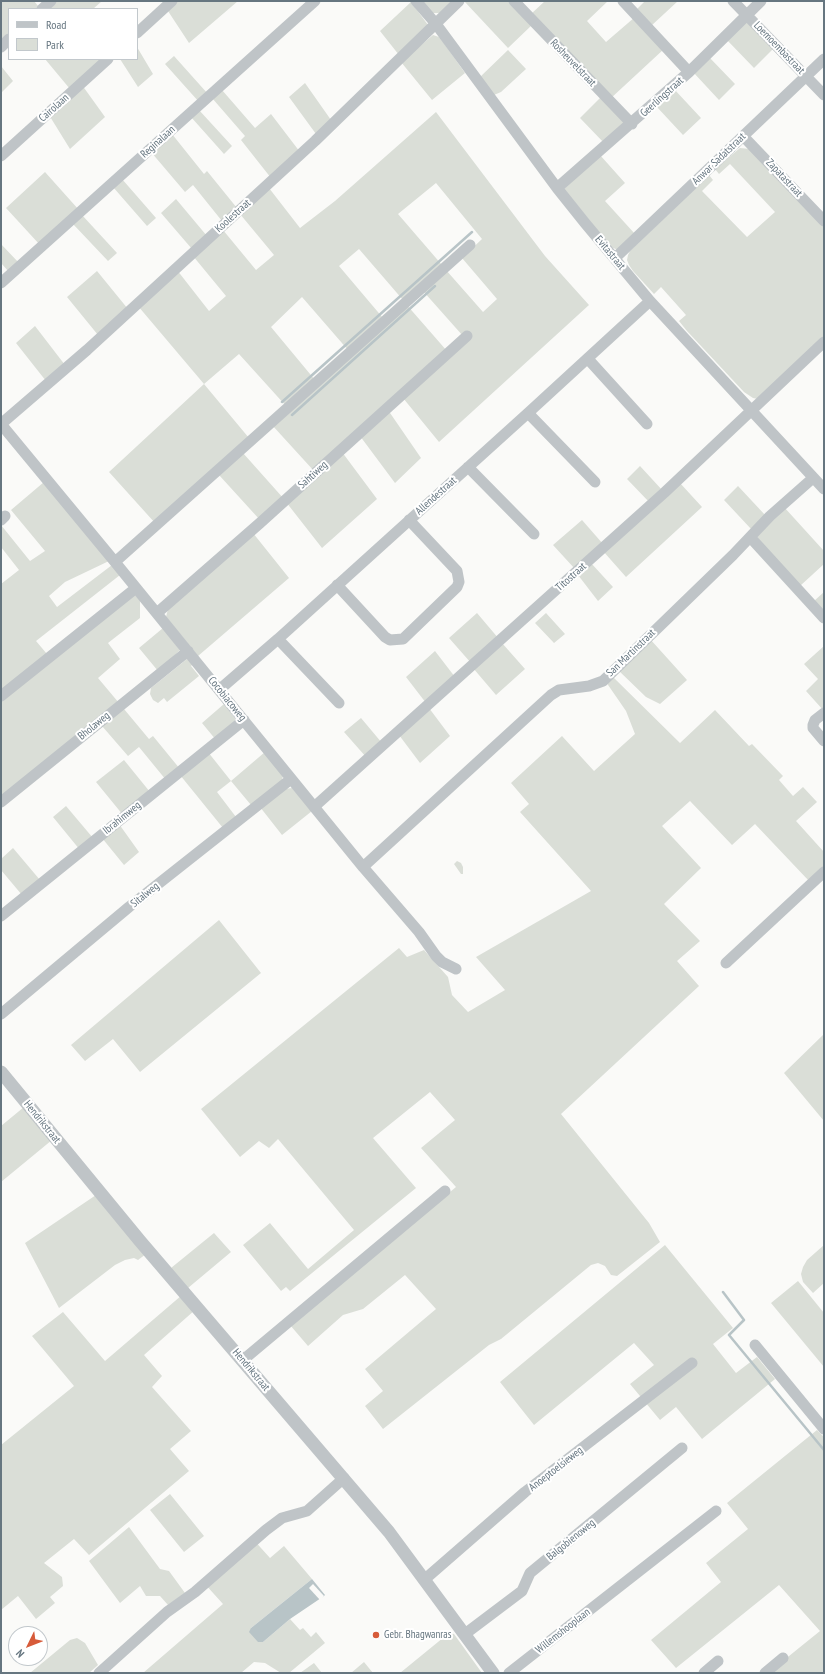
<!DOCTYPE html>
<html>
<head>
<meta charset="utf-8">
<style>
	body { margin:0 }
	#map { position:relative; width:825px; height:1674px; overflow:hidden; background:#fafaf8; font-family:"PT Sans Narrow",sans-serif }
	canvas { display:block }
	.frame { position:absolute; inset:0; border:2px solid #667680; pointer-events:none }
	.legend { position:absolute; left:8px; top:8px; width:130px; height:52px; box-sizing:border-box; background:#fff; border:1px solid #c2c8cc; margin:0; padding:5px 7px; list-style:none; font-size:12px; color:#667680 }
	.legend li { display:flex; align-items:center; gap:8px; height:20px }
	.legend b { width:20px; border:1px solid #c2c8cc }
	.north { position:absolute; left:8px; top:1626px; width:40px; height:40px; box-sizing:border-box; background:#fff; border:1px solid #c2c8cc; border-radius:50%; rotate:227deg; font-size:11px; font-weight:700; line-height:16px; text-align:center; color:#667680 }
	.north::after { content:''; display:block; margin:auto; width:14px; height:18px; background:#d75b3a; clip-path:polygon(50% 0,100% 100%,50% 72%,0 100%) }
</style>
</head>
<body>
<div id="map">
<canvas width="825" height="1674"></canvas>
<div class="frame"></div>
<ul class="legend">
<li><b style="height:5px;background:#bfc4c7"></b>Road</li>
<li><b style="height:11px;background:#daded7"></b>Park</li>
</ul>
<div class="north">N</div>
</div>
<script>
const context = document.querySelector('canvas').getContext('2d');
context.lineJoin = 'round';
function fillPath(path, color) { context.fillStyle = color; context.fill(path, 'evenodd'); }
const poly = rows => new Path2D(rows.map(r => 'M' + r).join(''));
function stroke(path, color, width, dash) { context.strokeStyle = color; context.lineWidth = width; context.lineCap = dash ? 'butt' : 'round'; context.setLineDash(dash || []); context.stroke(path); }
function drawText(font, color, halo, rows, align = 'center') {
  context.font = font + ' "PT Sans Narrow",sans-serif'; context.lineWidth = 4; context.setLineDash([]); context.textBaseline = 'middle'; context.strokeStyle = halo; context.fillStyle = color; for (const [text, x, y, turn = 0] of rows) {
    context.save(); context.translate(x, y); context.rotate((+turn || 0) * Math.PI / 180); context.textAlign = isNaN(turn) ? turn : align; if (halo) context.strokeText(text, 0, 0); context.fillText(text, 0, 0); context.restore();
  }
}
fillPath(poly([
	[1,1,34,1,39,7,37,9,9,9,9,35,1,42],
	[54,1,102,1,93,9,46,9],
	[175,1,238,1,189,43,166,8],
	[422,1,454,1,440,13,433,13],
	[464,1,511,1,532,25,508,48],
	[545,1,608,1,587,21,606,42,635,17,664,49,610,99,531,14],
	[645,1,678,1,651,26,636,10],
	[411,2,428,25,399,55,380,31],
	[746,21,775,47,754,68,726,39],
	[433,35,439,37,443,42,465,73,432,100,401,62],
	[137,47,153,74,138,87,120,59,137,59],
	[508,50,526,69,501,92,494,95,480,77],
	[174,56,208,94,199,102,165,64],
	[709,57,735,84,719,100,693,72],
	[45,59,103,59,70,89],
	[1,66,13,81,1,93],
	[305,83,331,120,316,134,289,97],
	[82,85,105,117,70,149,49,115],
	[674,89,701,118,683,135,656,106],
	[222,90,255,128,271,114,300,152,271,178,241,140,245,136,212,98],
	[602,96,626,122,605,144,580,118],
	[199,110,232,146,224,154,191,117],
	[436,112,545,256,589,305,439,442,403,398,463,336,423,291,446,270,483,312,497,299,462,258,482,239,436,183,398,214,442,265,403,300,359,249,339,266,383,318,348,350,302,297,271,327,315,380,286,406,239,354,204,384,249,438,155,523,109,472,204,384,138,306,177,270,209,311,226,296,193,256,223,230,256,270,274,255,240,214,269,188,300,228,335,201],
	[172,134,204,174,207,171,237,208,222,221,193,185,185,192,151,152],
	[740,148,750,149,754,152,824,227,824,339,758,399,753,398,744,392,687,331,679,321,686,315,661,287,654,294,633,271,629,265,627,260,628,255,630,251,709,175,713,180,702,191,747,237,775,212,730,164,719,174,715,169],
	[600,155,625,183,605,201,635,234,618,250,611,247,564,189],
	[45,172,79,210,40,245,6,208],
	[122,179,156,218,147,226,113,187],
	[176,199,207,236,192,249,161,213],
	[82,215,117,253,108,261,73,224],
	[1,244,19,263,9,272,1,263],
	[97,271,128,309,98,335,67,297],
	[406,304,447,351,314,471,272,425],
	[35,326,65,365,46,381,16,343],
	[388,410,421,458,395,483,360,436],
	[342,452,377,499,322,548,286,502],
	[243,453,284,499,260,520,219,475],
	[640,466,663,491,650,503,627,479],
	[44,482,109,561,65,582,49,596,57,607,112,565,120,575,36,641,47,654,130,590,140,600,140,618,108,643,120,659,98,678,119,703,1,798,1,584,19,570,1,547,1,525,30,561,45,551,11,510],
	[680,483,702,507,626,577,603,551],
	[738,486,766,516,752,530,724,500],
	[784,507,824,551,824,564,800,586,757,537],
	[582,520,603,544,575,569,553,545],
	[253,533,289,578,198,656,166,617,168,609],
	[591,563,613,587,598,601,578,575],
	[824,592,824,613,814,601],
	[477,613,499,639,471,663,449,638],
	[546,613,565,634,554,643,535,623],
	[163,628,180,650,158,671,139,648],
	[650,639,687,680,660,704,646,697,618,670],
	[502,643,525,669,496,695,473,668],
	[824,646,824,711,806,691,818,679,804,664],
	[435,651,455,677,426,703,406,677],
	[187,659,193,664,191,666,199,676,167,702,164,698,158,703,153,700,150,694,151,688],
	[612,676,680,743,715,710,749,746,752,744,783,776,779,780,793,796,803,787,817,802,796,821,824,852,824,867,809,881,755,824,732,845,690,801,662,826,701,868,664,904,700,941,677,961,699,986,561,1114,649,1223,660,1242,617,1276,611,1275,605,1266,598,1263,591,1265,501,1339,489,1345,383,1429,365,1406,383,1391,365,1369,436,1309,405,1275,363,1309,343,1315,308,1346,290,1325,456,1187,421,1148,455,1120,430,1092,373,1138,416,1188,290,1291,286,1287,281,1291,243,1245,270,1223,308,1269,354,1230,278,1139,269,1148,259,1141,240,1157,201,1109,399,948,407,957,424,950,448,977,452,995,468,1012,505,990,476,957,591,891,520,812,529,804,511,783,562,736,594,771,635,734,626,711,606,682],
	[224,704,237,721,216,740,202,723],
	[429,708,450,736,420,763,399,735],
	[124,709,149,739,153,736,180,769,166,780,139,747,128,756,102,726],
	[361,718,382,743,366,757,344,732],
	[208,752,231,781,265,752,283,776,282,780,251,805,231,781,217,792,236,817,223,828,180,775],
	[124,760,150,792,123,815,96,782],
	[292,788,312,811,282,835,260,807,285,789],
	[66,806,93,838,80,850,53,817],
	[119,824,139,852,124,865,102,838],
	[13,848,40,880,22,895,1,870,1,859],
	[457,861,461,863,463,867,463,874,461,874,454,864],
	[219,920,261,973,140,1072,113,1039,85,1061,71,1045],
	[824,1034,824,1121,784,1073],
	[24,1107,52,1140,1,1182,1,1126],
	[96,1195,146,1254,138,1260,134,1258,125,1260,115,1265,59,1308,25,1243],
	[214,1233,231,1252,188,1288,171,1268],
	[665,1245,733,1328,713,1344,736,1373,757,1357,775,1379,702,1439,676,1407,660,1420,630,1384,654,1365,634,1343,534,1425,500,1382],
	[824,1245,824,1283,813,1293,803,1282,801,1274,803,1267,807,1260],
	[798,1281,824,1313,824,1367,771,1303],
	[182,1295,195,1310,144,1355,162,1376,152,1387,191,1431,170,1449,189,1471,89,1555,74,1539,44,1563,62,1577,63,1586,50,1597,55,1603,36,1619,18,1596,1,1610,1,1445,74,1386,32,1336,63,1312,105,1361],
	[817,1430,824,1437,824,1673,768,1673,820,1631,779,1585,676,1668,651,1640,721,1582,706,1563,748,1529,727,1503],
	[170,1494,204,1536,184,1552,150,1510],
	[129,1527,160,1569,169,1571,185,1593,168,1605,160,1596,146,1596,140,1586,120,1603,89,1561],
	[252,1538,270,1558,284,1546,312,1579,251,1628,263,1642,290,1619,300,1630,303,1628,311,1637,316,1632,325,1643,289,1673,281,1673,265,1663,254,1662,241,1673,143,1673,223,1604,204,1583],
	[449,1633,454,1634,482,1673,400,1673],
	[77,1638,85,1643,98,1665,89,1673,30,1673,70,1640],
	[364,1662,373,1673,351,1673],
	[314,1663,322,1673,300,1673]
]), '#daded7');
fillPath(poly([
	[312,1579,325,1595,324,1596,290,1619,263,1642,258,1642,249,1632,251,1628]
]), '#b8c4c7');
fillPath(poly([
	[313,1584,324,1596,320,1600,309,1588]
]), '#fafaf8');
stroke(poly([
	[282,402,472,232],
	[292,415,435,286],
	[723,1292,744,1320,729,1335,824,1450]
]), '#b8c4c7', 2.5);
stroke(poly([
	[416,1,436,24,557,188,585,223,650,301,824,489],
	[514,1,632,124],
	[623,1,689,72],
	[733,1,824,95],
	[42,9,51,1],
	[137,33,172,1],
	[1,47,9,39],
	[743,136,824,221],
	[1,156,108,59],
	[557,188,689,72,761,1],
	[615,258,824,59],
	[1,283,315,1],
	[588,359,647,424],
	[528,413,595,482],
	[1,424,115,562,363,867,419,932,436,956,442,962,456,969],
	[1,424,87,350,315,141,459,1],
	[468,467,534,534],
	[1,520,5,516],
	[750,537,824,618],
	[115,562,470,245],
	[337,585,385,637,390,640,403,639,457,587,459,582,457,571,409,520],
	[157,613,260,523,467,336],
	[278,639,339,703],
	[219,690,278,639,528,413,650,301],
	[1,696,136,588],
	[824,713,815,720,813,725,813,728,824,741],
	[1,802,188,651],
	[314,807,664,493,824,342],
	[363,867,551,695,559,690,589,686,603,681,733,555,770,516,813,478],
	[1,916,244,720],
	[726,963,824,872],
	[1,1014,129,907,291,779],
	[755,1345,824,1429],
	[243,1360,445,1191],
	[424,1580,525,1492,692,1363],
	[465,1634,522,1591,530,1573,682,1448],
	[99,1673,167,1612,195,1592,266,1530,282,1518,307,1511,344,1478],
	[509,1673,716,1511],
	[704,1673,718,1661],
	[765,1673,783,1658]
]), '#bfc4c7', 11);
stroke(poly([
	[1,1072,140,1241,389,1532,493,1673]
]), '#bfc4c7', 13);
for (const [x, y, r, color] of [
	[376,1635,4,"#d75b3a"]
]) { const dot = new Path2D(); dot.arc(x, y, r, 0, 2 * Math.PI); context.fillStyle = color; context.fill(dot); stroke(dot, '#fff', 1.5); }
drawText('11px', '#667680', '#fff', [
	["Loemoembastraat",779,48,46],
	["Rosheuvelstraat",573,63,46],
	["Geerlingstraat",662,97,-42],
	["Cairolaan",54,108,-42],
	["Reginalaan",158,142,-42],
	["Anwar Sadatstraat",719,159,-44],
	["Zapatastraat",784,178,47],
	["Koolestraat",233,216,-42],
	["Evitastraat",610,253,50],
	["Sahtiweg",313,475,-42],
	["Allendestraat",436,496,-42],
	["Titostraat",571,577,-42],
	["San Martinstraat",631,653,-44],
	["Cocobiacoweg",227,699,51],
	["Bholaweg",94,726,-39],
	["Ibrahimweg",122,818,-39],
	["Sitalweg",145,895,-39],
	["Hendrikstraat",42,1122,51],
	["Hendrikstraat",251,1370,50],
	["Anoeptoelsieweg",556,1469,-38],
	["Balgobienoweg",571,1540,-39],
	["Willemshooplaan",563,1631,-38]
]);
drawText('11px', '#667680', '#fff', [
	["Gebr. Bhagwanras",384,1635]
], 'left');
</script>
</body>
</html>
